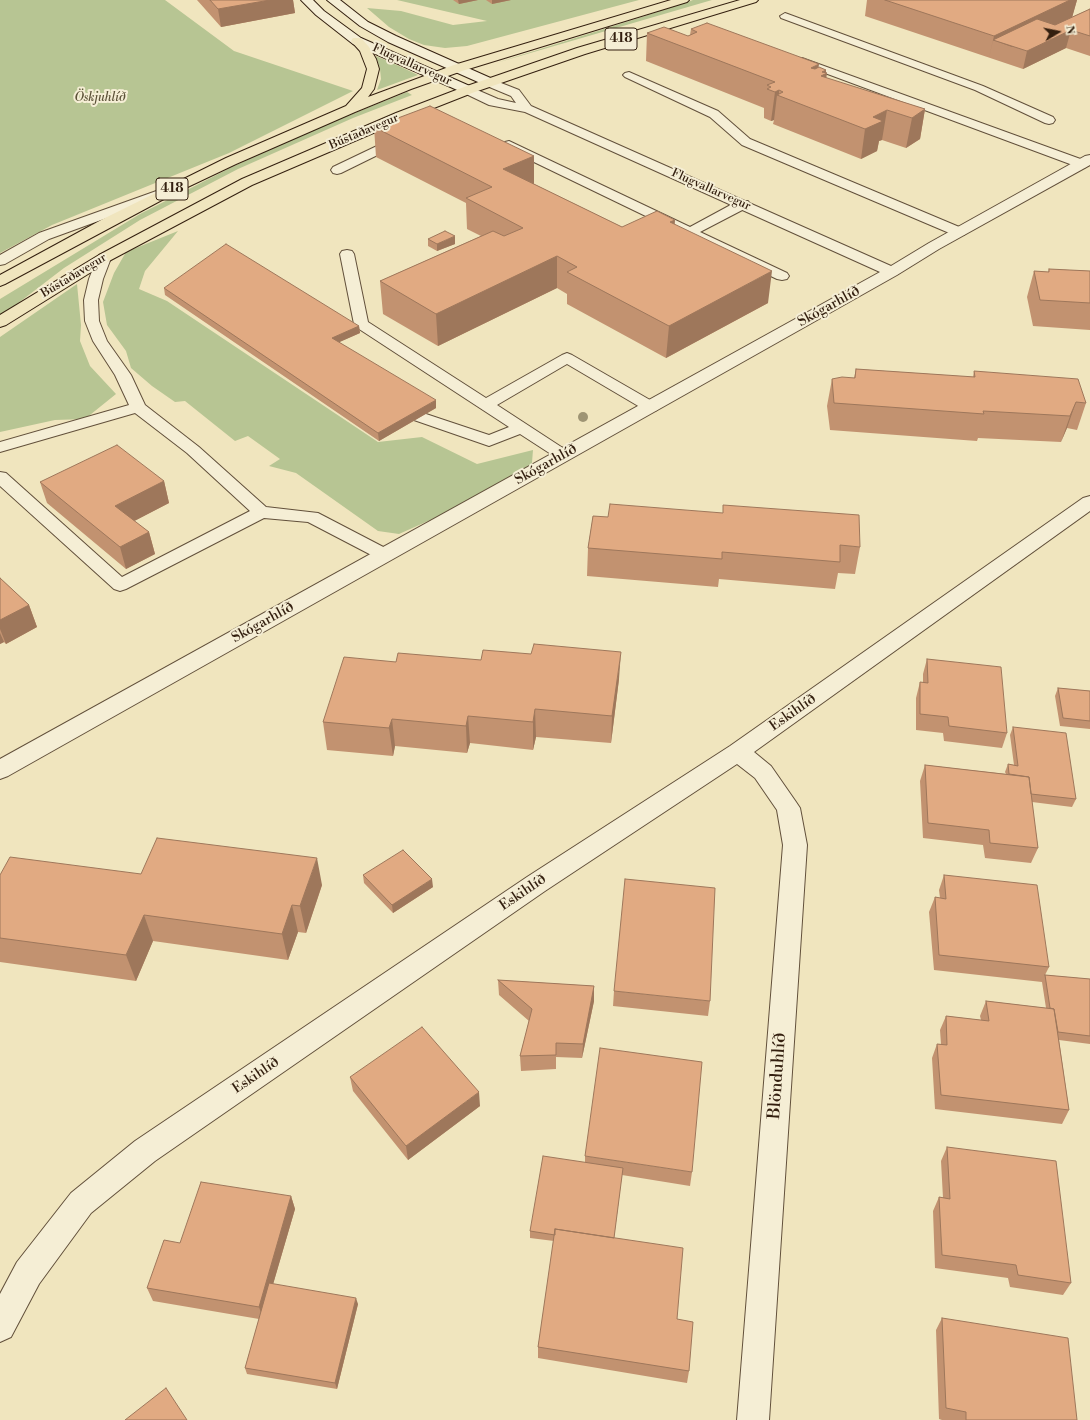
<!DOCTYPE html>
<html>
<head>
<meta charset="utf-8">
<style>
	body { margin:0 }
	#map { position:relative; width:1090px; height:1420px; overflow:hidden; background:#f0e5be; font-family:"Libre Bodoni",serif }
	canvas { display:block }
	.north { position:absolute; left:1038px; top:12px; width:40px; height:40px; -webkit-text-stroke:3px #f5eed5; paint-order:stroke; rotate:80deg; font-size:11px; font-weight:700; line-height:16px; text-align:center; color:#331f0f }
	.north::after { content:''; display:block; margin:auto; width:14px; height:18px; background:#331f0f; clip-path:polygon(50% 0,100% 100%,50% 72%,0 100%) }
</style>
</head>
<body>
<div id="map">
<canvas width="1090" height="1420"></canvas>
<div class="north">N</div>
</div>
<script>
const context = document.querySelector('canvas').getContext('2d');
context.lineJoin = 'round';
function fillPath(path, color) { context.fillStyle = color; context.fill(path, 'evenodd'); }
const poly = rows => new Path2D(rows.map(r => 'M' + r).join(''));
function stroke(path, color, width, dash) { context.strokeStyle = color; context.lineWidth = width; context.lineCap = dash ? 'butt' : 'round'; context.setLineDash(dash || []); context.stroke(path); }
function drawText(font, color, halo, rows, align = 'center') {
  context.font = font + ' "Libre Bodoni",serif'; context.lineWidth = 4; context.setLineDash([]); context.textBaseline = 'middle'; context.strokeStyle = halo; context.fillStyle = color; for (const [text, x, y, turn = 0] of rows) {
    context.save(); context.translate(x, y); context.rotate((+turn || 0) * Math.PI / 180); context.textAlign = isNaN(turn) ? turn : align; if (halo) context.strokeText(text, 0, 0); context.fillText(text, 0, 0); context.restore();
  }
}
fillPath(poly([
	[0,0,165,0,234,51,353,91,229,153,52,225,0,253],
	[397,0,639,0,467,46,445,48,424,45,409,39,389,27,367,8,401,11,453,25,487,21],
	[693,0,712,0,496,63,642,17],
	[376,56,399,66,418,75,377,90,381,79,380,69],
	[407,92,412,95,353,118,238,169,140,220,64,268,0,317,0,299,140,214,232,167,310,131],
	[178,231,145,271,139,289,167,301,378,442,422,437,477,464,533,450,531,475,399,534,378,531,296,473,269,466,280,459,248,436,235,441,185,401,175,402,152,386,131,368,126,351,107,325,103,302,114,273,126,252],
	[77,284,81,325,80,341,90,366,116,394,85,419,55,420,0,432,0,337]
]), '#b7c593');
const lane = poly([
	[785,13,983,86,1053,117,1055,120,1053,123,1049,124,1045,123,975,90,781,18,780,16,785,13],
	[802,58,1086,161,1088,164,1086,167,1082,168,1078,167,798,63,796,61,798,59,802,58],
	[629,72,718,111,750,139,964,229,966,232,964,235,954,235,742,145,710,117,625,77,623,75,625,73,629,72],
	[400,135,404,136,406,139,404,142,341,173,337,174,333,173,331,170,333,167,400,135],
	[509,141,690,227,738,201,748,201,750,204,748,207,700,232,787,273,789,276,787,279,782,280,777,279,685,235,505,148,503,145,505,142,509,141],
	[162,189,167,190,168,193,167,196,49,239,5,264,0,265,0,255,39,233,162,189],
	[347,250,352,251,354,254,368,322,486,398,562,355,567,353,572,355,657,404,659,407,657,410,651,412,645,410,567,364,497,405,569,452,571,455,569,458,563,460,557,458,520,434,489,446,414,420,412,417,414,414,420,412,489,435,509,427,356,327,354,324,340,254,342,251,347,250],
	[104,254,109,255,111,258,103,279,98,300,99,321,107,341,131,375,145,405,199,447,266,507,318,513,391,551,394,555,391,559,385,561,379,559,308,522,264,518,126,589,120,591,114,589,0,486,0,472,6,473,122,577,250,511,187,453,135,413,0,452,0,442,129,405,115,375,93,341,85,321,84,300,89,279,97,258,99,255,104,254]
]);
const street = poly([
	[491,79,519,90,531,106,891,266,929,243,1085,156,1090,155,1090,165,939,249,897,275,8,776,0,779,0,759,880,272,525,112,489,105,464,93,462,90,464,87,468,86,498,99,516,103,511,96,487,86,485,83,487,80,491,79],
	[1090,496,1090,511,754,752,771,766,796,802,800,808,807,845,769,1420,737,1420,783,845,777,810,755,778,737,764,545,891,155,1161,91,1213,39,1284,11,1337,0,1342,0,1294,17,1262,71,1193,135,1141,527,877,730,746,1083,498,1090,496]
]);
const secondary = poly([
	[301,0,313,0,324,11,361,38,472,87,474,90,472,93,464,93,353,44,316,15,301,0],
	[327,0,340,0,368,22,396,36,495,80,497,83,495,86,487,86,388,42,360,26,327,0]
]);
const primary = poly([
	[671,0,689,0,687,2,462,71,411,89,355,112,236,164,175,193,5,284,0,286,0,275,103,219,226,158,346,106,362,88,367,69,360,51,351,41,353,38,361,38,369,47,376,59,379,69,374,89,368,97,454,65,671,0],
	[740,0,758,0,756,2,585,54,472,93,406,119,252,185,109,261,6,325,0,327,0,315,99,255,242,179,396,113,464,87,577,48,740,0]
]);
stroke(lane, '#62503b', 2);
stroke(street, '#62503b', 2);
stroke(secondary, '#331f0f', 2);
stroke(primary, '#331f0f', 2);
fillPath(lane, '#f5eed5');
fillPath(street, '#f5eed5');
fillPath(secondary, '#f5eed5');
fillPath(primary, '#f0e5be');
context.fillStyle = '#9e9474';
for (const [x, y] of [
	[583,417]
]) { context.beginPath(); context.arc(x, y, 5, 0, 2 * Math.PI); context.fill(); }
fillPath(poly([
	[197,0,293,0,295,13,221,27],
	[453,0,478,0,459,4],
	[486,0,511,0,492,4],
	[867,0,1077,0,1072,17,1090,9,1090,56,1066,48,1023,69,865,16],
	[691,29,826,70,826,78,925,109,920,139,906,148,882,140,879,141,877,151,861,159,773,124,774,120,771,121,764,118,764,108,646,61,647,33,688,36,690,35],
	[374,127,534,156,534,184,622,227,675,225,768,303,666,358,567,304,567,294,557,288,438,346,383,314,380,281,481,236,467,229,466,203,376,157],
	[428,239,455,244,437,251,428,246],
	[1049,269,1090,271,1090,330,1033,326,1027,297,1034,271,1048,272],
	[164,288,359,326,360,333,339,342,436,408,379,441,165,295],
	[856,369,973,377,974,371,1086,403,1077,430,1067,428,1061,442,978,438,977,441,830,430,827,406,832,379,854,378],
	[164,481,169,503,134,521,149,532,155,554,126,569,47,503,40,482],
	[593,516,860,547,855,574,838,573,835,589,719,579,718,587,587,576,588,548],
	[0,578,29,605,37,627,6,644,4,642,0,644],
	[927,659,1007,733,1002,748,944,741,943,733,916,730,916,698,920,682,923,683,923,674],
	[481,660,619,679,611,743,536,737,533,750,470,743,467,753,395,746,393,756,327,750,323,722,396,662],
	[1058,688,1090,691,1090,729,1060,726,1055,696],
	[1013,727,1076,799,1072,807,1032,802,1038,848,1031,863,985,858,983,845,923,838,920,781,925,765,1006,774,1005,772,1008,764,1014,765,1010,735],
	[141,874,322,885,306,933,298,932,288,960,153,941,136,981,0,962,0,875],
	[363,875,433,887,393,913,364,883],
	[944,875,1049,967,1045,975,1090,979,1090,1044,1059,1040,1069,1110,1062,1124,935,1109,932,1058,937,1044,941,1044,940,1030,946,1016,981,1020,980,1016,986,1001,1046,1008,1042,982,934,970,929,912,935,897,940,898,939,890],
	[498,980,594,986,594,1001,582,1058,556,1057,556,1069,521,1071,520,1056,529,1021,499,995],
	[614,991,710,1001,708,1016,613,1006],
	[350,1077,480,1106,408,1160,353,1091],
	[947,1147,1071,1283,1063,1295,1010,1287,1008,1278,935,1268,933,1211,939,1197,943,1198,941,1161],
	[585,1156,692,1172,690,1186,622,1175,614,1238,677,1319,689,1371,687,1383,538,1358,538,1347,554,1241,530,1238,530,1231,585,1163],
	[291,1196,295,1209,273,1284,358,1304,337,1389,247,1374,245,1368,259,1319,153,1301,147,1288],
	[942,1318,1077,1420,942,1420,939,1419,936,1330]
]), '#c29270');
fillPath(poly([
	[270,0,293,0,295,13,221,27,218,9],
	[458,0,478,0,459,4],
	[492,0,511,0,492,4],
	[1070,0,1077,0,1072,18,1012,47,993,40,989,58,994,36],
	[1071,30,1066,48,1023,69,1027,51],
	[819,64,815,93,811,68],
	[826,70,826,74,827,73,823,102,817,105,822,72],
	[779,90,779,95,777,95,774,120,771,121,775,92],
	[925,109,920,139,906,148,912,118],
	[887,110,882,140,879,141,877,151,861,159,865,129,873,117],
	[534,156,534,186,503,169],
	[675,220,673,251,670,222],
	[455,236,455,244,437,251,437,244],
	[557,256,557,288,438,346,436,314],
	[772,271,768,303,666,358,669,326],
	[359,326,360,333,333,345,332,338],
	[436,400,436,408,379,441,378,433],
	[1076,402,1067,428,1061,442,1070,416],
	[164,481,169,503,121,528,115,506],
	[149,532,155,554,126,569,120,547],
	[29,605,37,627,6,644,0,629,0,620],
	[0,633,4,642,0,644],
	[621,652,619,679,611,743,612,716],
	[535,709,536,737,533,750,533,722],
	[468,716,470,743,467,753,466,726],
	[392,719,395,746,393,756,389,728],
	[317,858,322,885,306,933,300,906],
	[432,879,433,887,393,913,392,905],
	[292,905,298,932,288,960,282,934],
	[144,915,153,941,136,981,126,955],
	[594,986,594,1001,582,1058,583,1044],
	[479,1092,480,1106,408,1160,406,1146],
	[291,1196,295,1209,263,1319,259,1307],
	[356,1298,358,1304,337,1389,335,1383]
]), '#9e775b');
const building = poly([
	[210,0,270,0,218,9,210,0],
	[885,0,1070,0,994,36,885,0],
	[1090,9,1090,36,1071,30,1027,51,993,40,1037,19,1055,25,1090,9],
	[707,23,819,64,811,68,815,69,819,67,826,70,822,72,827,73,821,76,925,109,912,118,887,110,873,117,883,121,865,129,777,95,783,92,779,90,775,92,767,89,771,87,767,85,775,82,647,33,664,27,688,36,697,32,691,29,707,23],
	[430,106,534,156,503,169,622,227,657,211,675,220,670,222,772,271,669,326,567,272,577,267,557,256,436,314,380,281,493,231,504,236,523,228,466,198,492,187,374,127,430,106],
	[445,231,455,236,437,244,428,239,445,231],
	[226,244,359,326,332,338,436,400,378,433,164,288,226,244],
	[1049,269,1090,271,1090,303,1040,300,1034,271,1049,272,1049,269],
	[856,369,975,377,974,371,1078,379,1086,403,1076,402,1070,416,983,411,984,414,834,403,832,379,842,377,855,378,856,369],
	[117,445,164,481,115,506,149,532,120,547,40,482,117,445],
	[610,504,723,513,723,505,859,515,860,547,840,545,840,562,722,552,722,559,588,548,593,516,608,517,610,504],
	[0,578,29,605,0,620,0,578],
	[534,644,621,652,612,716,535,709,533,722,468,716,466,726,392,719,389,728,323,722,344,657,396,662,398,653,481,660,483,650,531,654,534,644],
	[927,659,1001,667,1007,733,949,726,948,717,920,714,920,682,928,683,927,659],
	[1058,688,1090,691,1090,721,1063,718,1058,688],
	[1013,727,1066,733,1076,799,1031,794,1029,777,1009,774,1008,764,1018,766,1013,727],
	[925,765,1029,777,1038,848,990,843,989,830,928,823,925,765],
	[157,838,317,858,300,906,292,905,282,934,144,915,126,955,0,938,0,875,10,857,141,874,157,838],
	[403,850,432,879,392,905,363,875,403,850],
	[944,875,1037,885,1049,967,939,955,935,897,946,899,944,875],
	[625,879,715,888,710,1001,614,991,625,879],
	[1045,975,1090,979,1090,1036,1058,1032,1054,1009,1050,1008,1045,975],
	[498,980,594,986,583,1044,556,1043,556,1055,520,1056,532,1009,498,980],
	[986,1001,1054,1009,1069,1110,941,1095,937,1044,947,1045,946,1016,989,1021,986,1001],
	[422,1027,479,1092,406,1146,350,1077,422,1027],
	[600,1048,702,1062,692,1172,585,1156,600,1048],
	[947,1147,1056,1161,1071,1283,1018,1275,1016,1265,942,1255,939,1197,950,1199,947,1147],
	[543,1156,623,1168,614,1238,555,1229,555,1235,530,1231,543,1156],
	[201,1182,291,1196,259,1307,147,1288,164,1240,180,1243,201,1182],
	[555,1229,683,1248,677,1319,693,1322,689,1371,538,1347,555,1229],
	[269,1283,356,1298,335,1383,245,1368,269,1283],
	[942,1318,1068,1338,1077,1420,966,1420,966,1412,946,1408,942,1318],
	[166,1388,187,1420,125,1420,166,1388]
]);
fillPath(building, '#e1aa82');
stroke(building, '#9e775b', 1);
drawText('12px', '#331f0f', '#f5eed5', [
	["Flugvallarvegur",412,65,24],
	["Bústaðavegur",364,132,-23],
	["Flugvallarvegur",711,190,24],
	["Bústaðavegur",74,276,-31]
]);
drawText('italic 12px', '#5b5137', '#f5eed5', [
	["Öskjuhlíð",100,98]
]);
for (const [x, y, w] of [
	[621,39,32],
	[172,189,32]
]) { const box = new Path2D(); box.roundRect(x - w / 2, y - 11, w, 22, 3); context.fillStyle = '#f5eed5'; context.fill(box); stroke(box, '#331f0f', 1); }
drawText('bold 13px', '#331f0f', null, [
	["418",621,39],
	["418",172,189]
]);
drawText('14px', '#331f0f', '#f5eed5', [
	["Skógarhlíð",829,307,-29],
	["Skógarhlíð",546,465,-29],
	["Skógarhlíð",263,623,-29],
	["Eskihlíð",793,713,-35],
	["Eskihlíð",523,893,-34],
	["Eskihlíð",256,1076,-34]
]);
drawText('17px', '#331f0f', '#f5eed5', [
	["Blönduhlíð",778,1076,-86]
]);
</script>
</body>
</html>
